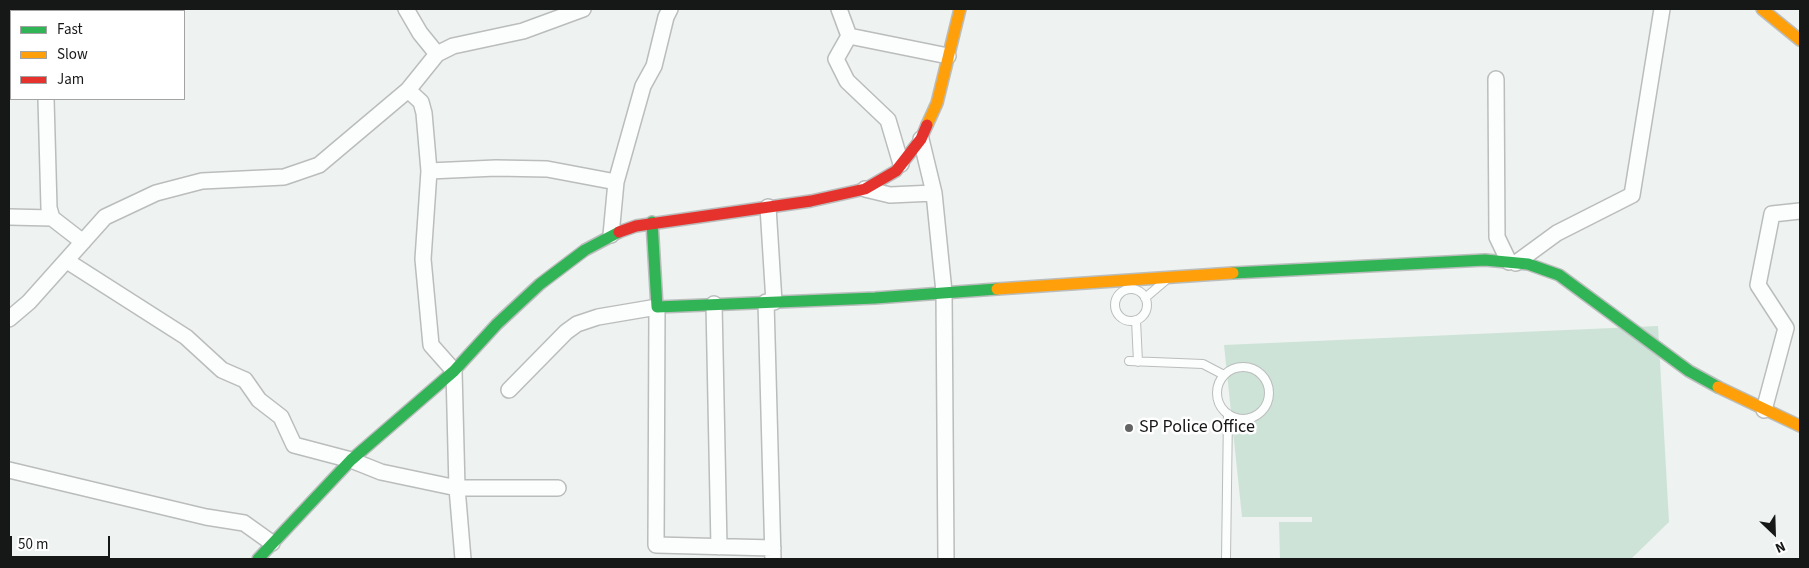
<!DOCTYPE html>
<html>
<head>
<meta charset="utf-8">
<style>
	body { margin:0 }
	#map { position:relative; width:1809px; height:568px; overflow:hidden; background:#eef2f0; font-family:"Source Sans 3",sans-serif }
	canvas { display:block }
	.frame { position:absolute; inset:0; border:10px solid #161817; pointer-events:none }
	.legend { position:absolute; left:10px; top:10px; width:175px; height:90px; box-sizing:border-box; background:#fff; border:1px solid #a2a3a2; margin:0; padding:6px 9px; list-style:none; font-size:15px; color:#161817 }
	.legend li { display:flex; align-items:center; gap:10px; height:25px }
	.legend b { width:25px; border:1px solid #a2a3a2 }
	.north { position:absolute; left:1749px; top:508px; width:50px; height:50px; -webkit-text-stroke:4px #fff; paint-order:stroke; rotate:156deg; font-size:14px; font-weight:700; line-height:20px; text-align:center; color:#161817 }
	.north::after { content:''; display:block; margin:auto; width:18px; height:22px; background:#161817; clip-path:polygon(50% 0,100% 100%,50% 72%,0 100%) }
	.scale { position:absolute; left:10px; top:536px; width:100px; height:22px; box-sizing:border-box; border:2px solid #161817; border-top:0; padding-left:6px; font-size:15px; line-height:18px; white-space:nowrap; color:#161817; -webkit-text-stroke:4px #fff; paint-order:stroke }
</style>
</head>
<body>
<div id="map">
<canvas width="1809" height="568"></canvas>
<div class="frame"></div>
<ul class="legend">
<li><b style="height:6px;background:#30b455"></b>Fast</li>
<li><b style="height:6px;background:#ff9f0a"></b>Slow</li>
<li><b style="height:6px;background:#e5322d"></b>Jam</li>
</ul>
<div class="north">N</div>
<div class="scale">50 m</div>
</div>
<script>
const context = document.querySelector('canvas').getContext('2d');
context.lineJoin = 'round';
function fillPath(path, color) { context.fillStyle = color; context.fill(path, 'evenodd'); }
const poly = rows => new Path2D(rows.map(r => 'M' + r).join(''));
function stroke(path, color, width, dash) { context.strokeStyle = color; context.lineWidth = width; context.lineCap = dash ? 'butt' : 'round'; context.setLineDash(dash || []); context.stroke(path); }
function drawText(font, color, halo, rows, align = 'center') {
  context.font = font + ' "Source Sans 3",sans-serif'; context.lineWidth = 5; context.setLineDash([]); context.textBaseline = 'middle'; context.strokeStyle = halo; context.fillStyle = color; for (const [text, x, y, turn = 0] of rows) {
    context.save(); context.translate(x, y); context.rotate((+turn || 0) * Math.PI / 180); context.textAlign = isNaN(turn) ? turn : align; if (halo) context.strokeText(text, 0, 0); context.fillText(text, 0, 0); context.restore();
  }
}
fillPath(poly([
	[1658,326,1669,522,1631,559,1280,559,1279,522,1312,522,1312,517,1242,517,1224,345]
]), '#cee3d7');
const lane = poly([
	'1115 305a16 16 0 1 1 32 0a16 16 0 1 1-32 0Z',
	[1145,298,1165,281],
	[1136,320,1138,362],
	[1129,361,1203,364,1224,375],
	'1217 393a26 26 0 1 1 52 0a26 26 0 1 1-52 0Z',
	[1226,559,1228,414]
]);
const street = poly([
	[406,9,420,33,437,54],
	[839,9,849,36,948,56],
	[9,13,11,17],
	[849,36,836,59,847,81,888,120,901,164],
	[1496,79,1497,237,1509,262],
	[408,90,421,102,424,113,429,171,423,259,431,345,454,371,457,488,463,559],
	[46,99,49,208,52,218,83,242],
	[921,139,934,193,944,292,946,559],
	[429,171,496,168,547,169,616,182],
	[865,189,890,195,934,193],
	[768,207,774,302],
	[9,217,52,218],
	[611,235,616,182,643,86,654,66,666,17,670,9],
	[67,261,186,337,222,370,245,380,259,400,281,417,294,445,351,460,381,472,457,488,558,488],
	[1516,263,1557,233,1632,195,1662,9],
	[766,302,773,559],
	[714,304,719,547],
	[9,319,29,302,105,217,156,193,202,181,284,177,319,165,408,90,437,54,453,46,523,31,583,9],
	[509,390,566,332,577,324,598,317,657,307,656,545,773,548],
	[1764,410,1786,328,1758,285,1772,214,1800,211],
	[9,470,206,517,244,523,272,543]
]);
const fast = poly([
	[652,222,657,307,875,298,997,289],
	[1233,273,1485,260,1528,264,1559,275,1689,371,1718,387],
	[258,559,351,460,454,371,497,324,540,284,585,250,619,232]
]);
const slow = poly([
	[1762,9,1800,40],
	[927,125,937,103,960,9],
	[997,289,1233,273],
	[1718,387,1800,426]
]);
const jam = poly([
	[619,232,636,226,811,201,865,189,896,171,921,139,927,125]
]);
stroke(lane, '#babdbc', 10);
stroke(street, '#babdbc', 18);
stroke(fast, '#babdbc', 14);
stroke(slow, '#babdbc', 14);
stroke(jam, '#babdbc', 14);
stroke(lane, '#fcfdfd', 8);
stroke(street, '#fcfdfd', 15);
stroke(fast, '#30b455', 11);
stroke(slow, '#ff9f0a', 11);
stroke(jam, '#e5322d', 11);
for (const [x, y, r, color] of [
	[1129,428,5,"#626463"]
]) { const dot = new Path2D(); dot.arc(x, y, r, 0, 2 * Math.PI); context.fillStyle = color; context.fill(dot); stroke(dot, '#fff', 2); }
drawText('18px', '#161817', '#fff', [
	["SP Police Office",1139,428]
], 'left');
</script>
</body>
</html>
